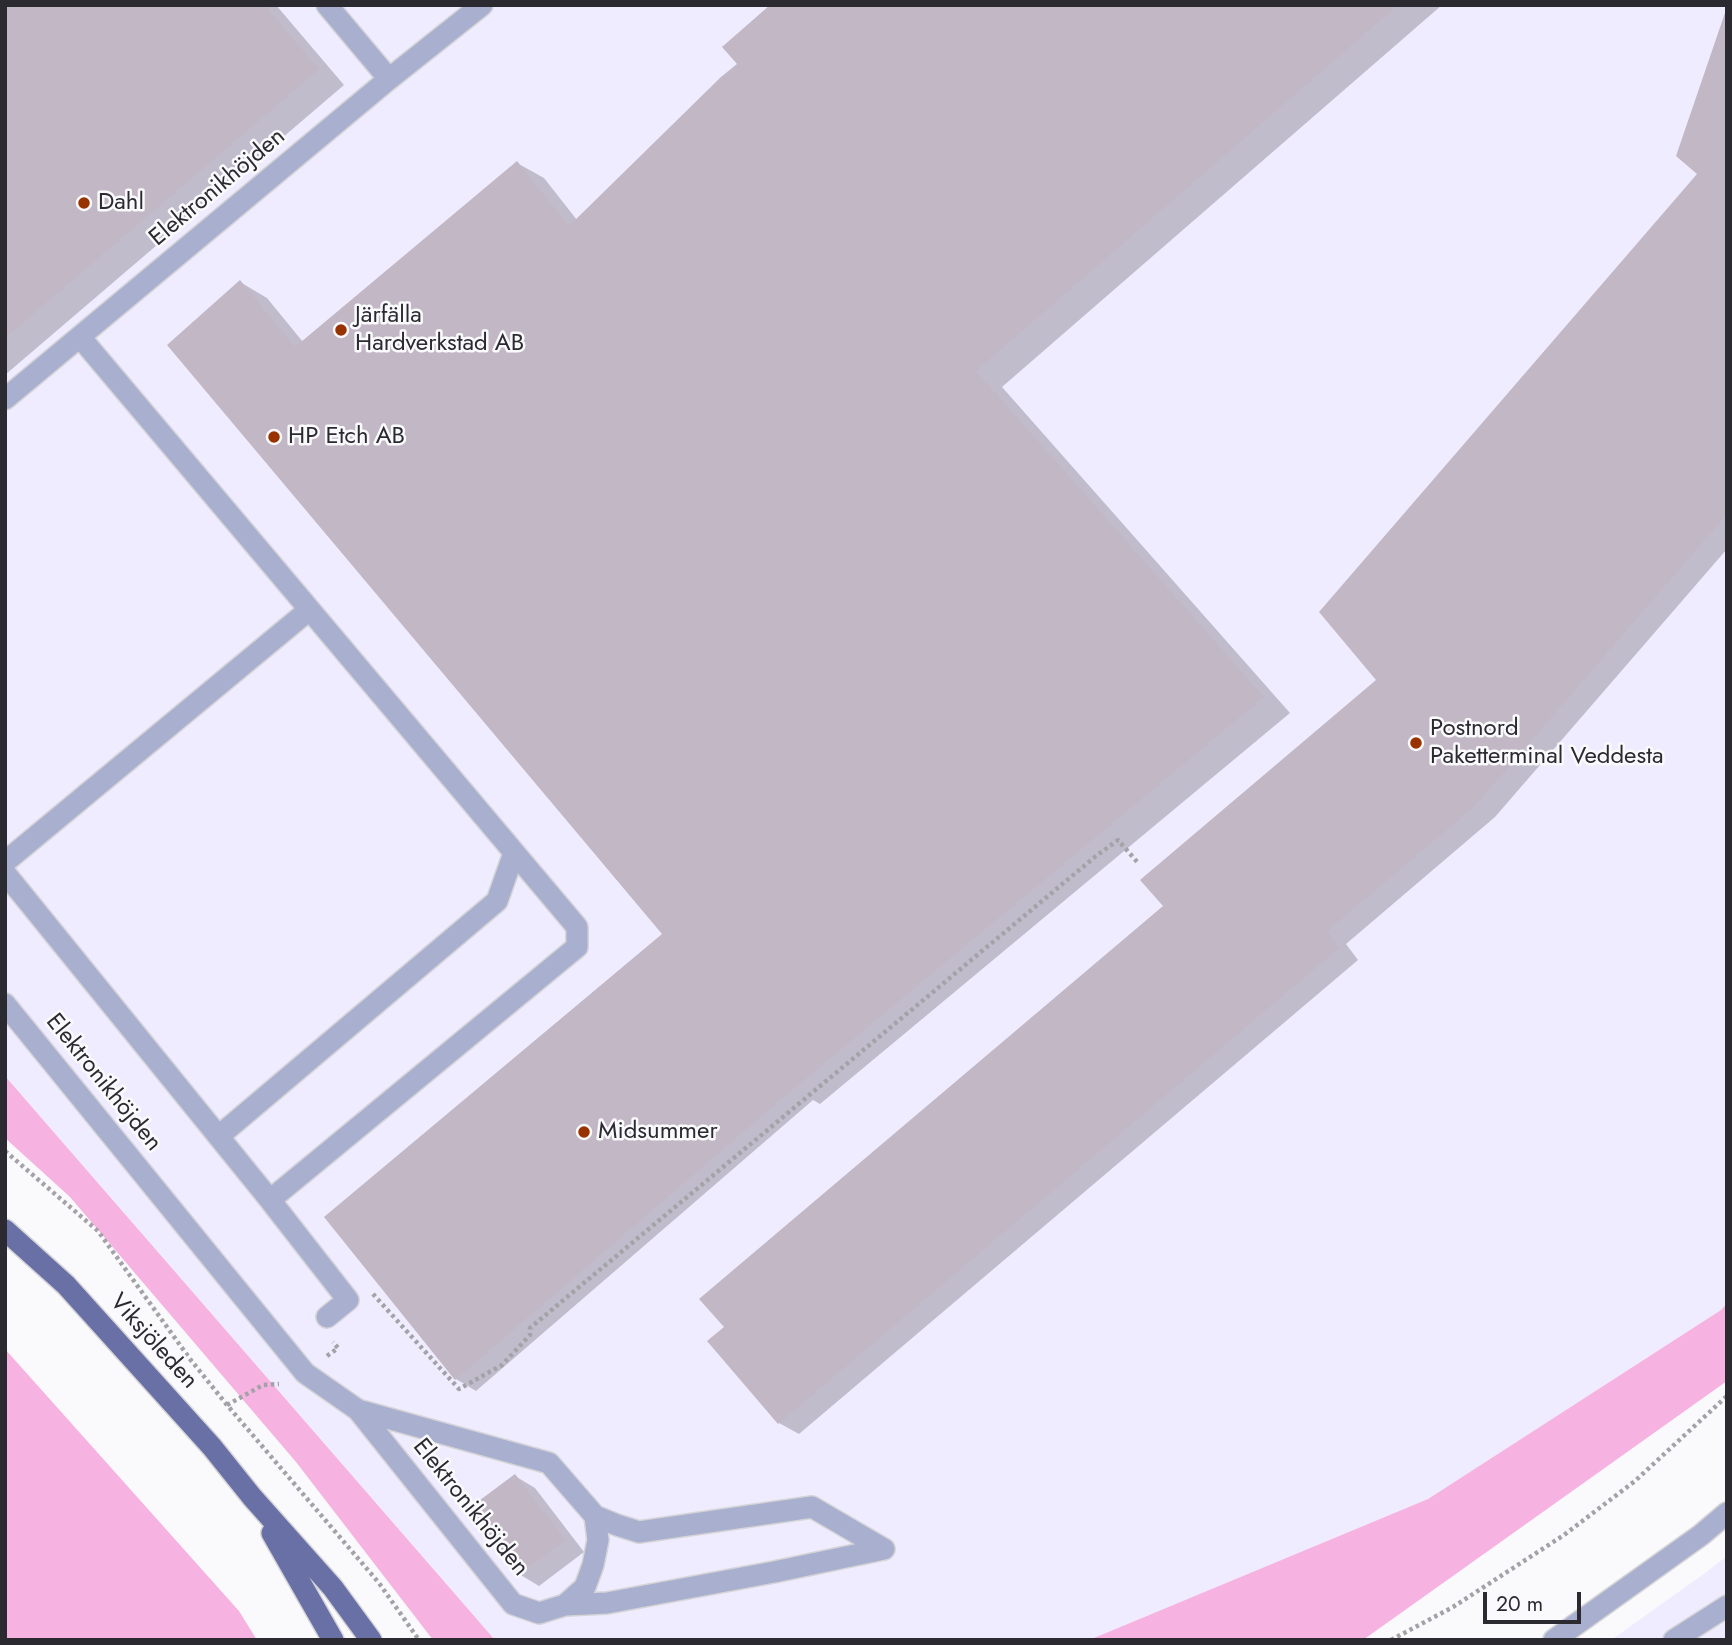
<!DOCTYPE html>
<html>
<head>
<meta charset="utf-8">
<style>
	body { margin:0 }
	#map { position:relative; width:1732px; height:1645px; overflow:hidden; background:#fafafd; font-family:Jost,sans-serif }
	canvas { display:block }
	.frame { position:absolute; inset:0; border:7px solid #2b2a30; pointer-events:none }
	.scale { position:absolute; left:1483px; top:1592px; width:98px; height:32px; box-sizing:border-box; border:4px solid #2b2a30; border-top:0; padding-left:9px; font-size:21px; line-height:24px; white-space:nowrap; color:#2b2a30; -webkit-text-stroke:5px #fafafd; paint-order:stroke }
</style>
</head>
<body>
<div id="map">
<canvas width="1732" height="1645"></canvas>
<div class="frame"></div>
<div class="scale">20 m</div>
</div>
<script>
const context = document.querySelector('canvas').getContext('2d');
context.lineJoin = 'round';
function fillPath(path, color) { context.fillStyle = color; context.fill(path, 'evenodd'); }
const poly = rows => new Path2D(rows.map(r => 'M' + r).join(''));
function stroke(path, color, width, dash) { context.strokeStyle = color; context.lineWidth = width; context.lineCap = dash ? 'butt' : 'round'; context.setLineDash(dash || []); context.stroke(path); }
function drawText(font, color, halo, rows, align = 'center') {
  context.font = font + ' Jost,sans-serif'; context.lineWidth = 5; context.setLineDash([]); context.textBaseline = 'middle'; context.strokeStyle = halo; context.fillStyle = color; for (const [text, x, y, turn = 0] of rows) {
    context.save(); context.translate(x, y); context.rotate((+turn || 0) * Math.PI / 180); context.textAlign = isNaN(turn) ? turn : align; if (halo) context.strokeText(text, 0, 0); context.fillText(text, 0, 0); context.restore();
  }
}
fillPath(poly([
	[5,5,1727,5,1727,1303,1721,1310,1428,1499,1089,1640,495,1640,5,1076],
	[1727,1556,1727,1640,1611,1640,1705,1573]
]), '#f0ecff');
fillPath(poly([
	[5,1076,495,1640,433,1640,296,1462,70,1197,5,1138],
	[1727,1303,1727,1381,1363,1640,1089,1640,1428,1499,1721,1310],
	[5,1349,239,1611,257,1640,5,1640]
]), '#f6b3e1');
fillPath(poly([
	[5,5,276,5,344,85,5,375],
	[773,5,1442,5,1002,387,1290,713,820,1104,813,1100,476,1391,456,1379,327,1217,664,935,240,282,267,298,303,342,517,163,544,178,577,220,739,64],
	[1727,11,1727,549,1495,817,1346,944,1358,960,799,1434,779,1423,1165,906,1379,680,1699,173],
	[515,1476,535,1488,584,1552,539,1586,519,1574]
]), '#0003');
fillPath(poly([
	[5,5,264,5,319,69,5,338],
	[770,5,1398,5,976,371,1264,697,792,1090,455,1380,324,1217,662,934,167,345,240,280,295,347,517,161,569,226,721,77,737,64,722,47],
	[1727,7,1727,514,1475,806,1327,931,1339,948,778,1424,707,1341,724,1327,699,1299,1163,906,1140,880,1376,680,1319,612,1697,174,1676,156],
	[515,1474,565,1540,517,1576,468,1509]
]), '#c2b7c5');
const minor = poly([
	[327,5,389,79],
	[5,399,389,79,482,5],
	[5,862,309,610],
	[5,873,270,1200,577,947,577,927,80,337],
	[5,1004,305,1373,358,1410,513,1604,539,1613,565,1605,585,1587,593,1565,598,1540,595,1516,549,1463,358,1410],
	[219,1136,497,901,514,853],
	[270,1200,348,1300,327,1317],
	[565,1605,607,1603,774,1572,884,1549,812,1507,639,1532,617,1525,595,1516],
	[1554,1640,1701,1535,1727,1513],
	[1674,1640,1727,1606]
]);
const major = poly([
	[5,1230,66,1285,212,1447,252,1497,333,1588,371,1640],
	[272,1533,333,1640]
]);
stroke(minor, '#d5d5d8', 24);
stroke(major, '#d5d5d8', 24);
stroke(poly([
	[5,1151,98,1231,190,1359,227,1405,379,1583,419,1640],
	[373,1294,459,1389,502,1365,530,1335,530,1328,1096,856,1118,840,1139,864],
	[327,1356,338,1348,333,1342],
	[227,1405,263,1385,279,1384],
	[1391,1640,1453,1607,1564,1535,1635,1481,1727,1396]
]), '#a3a3a7', 4.5, [3.5, 3.5]);
stroke(minor, '#a9afce', 21);
stroke(major, '#6870a5', 21);
for (const [x, y, r, color] of [
	[84,203,7,"#983300"],
	[341,330,7,"#983300"],
	[274,437,7,"#983300"],
	[1416,743,7,"#983300"],
	[584,1132,7,"#983300"]
]) { const dot = new Path2D(); dot.arc(x, y, r, 0, 2 * Math.PI); context.fillStyle = color; context.fill(dot); stroke(dot, '#fafafd', 2.5); }
drawText('24px', '#2b2a30', '#fafafd', [
	["Elektronikhöjden",218,188,-40],
	["Elektronikhöjden",103,1083,51],
	["Viksjöleden",153,1342,48],
	["Elektronikhöjden",470,1508,51]
]);
drawText('24px', '#2b2a30', '#fafafd', [
	["Dahl",98,203],
	["Järfälla",355,316],
	["Hardverkstad AB",355,344],
	["HP Etch AB",288,437],
	["Postnord",1430,729],
	["Paketterminal Veddesta",1430,757],
	["Midsummer",598,1132]
], 'left');
</script>
</body>
</html>
